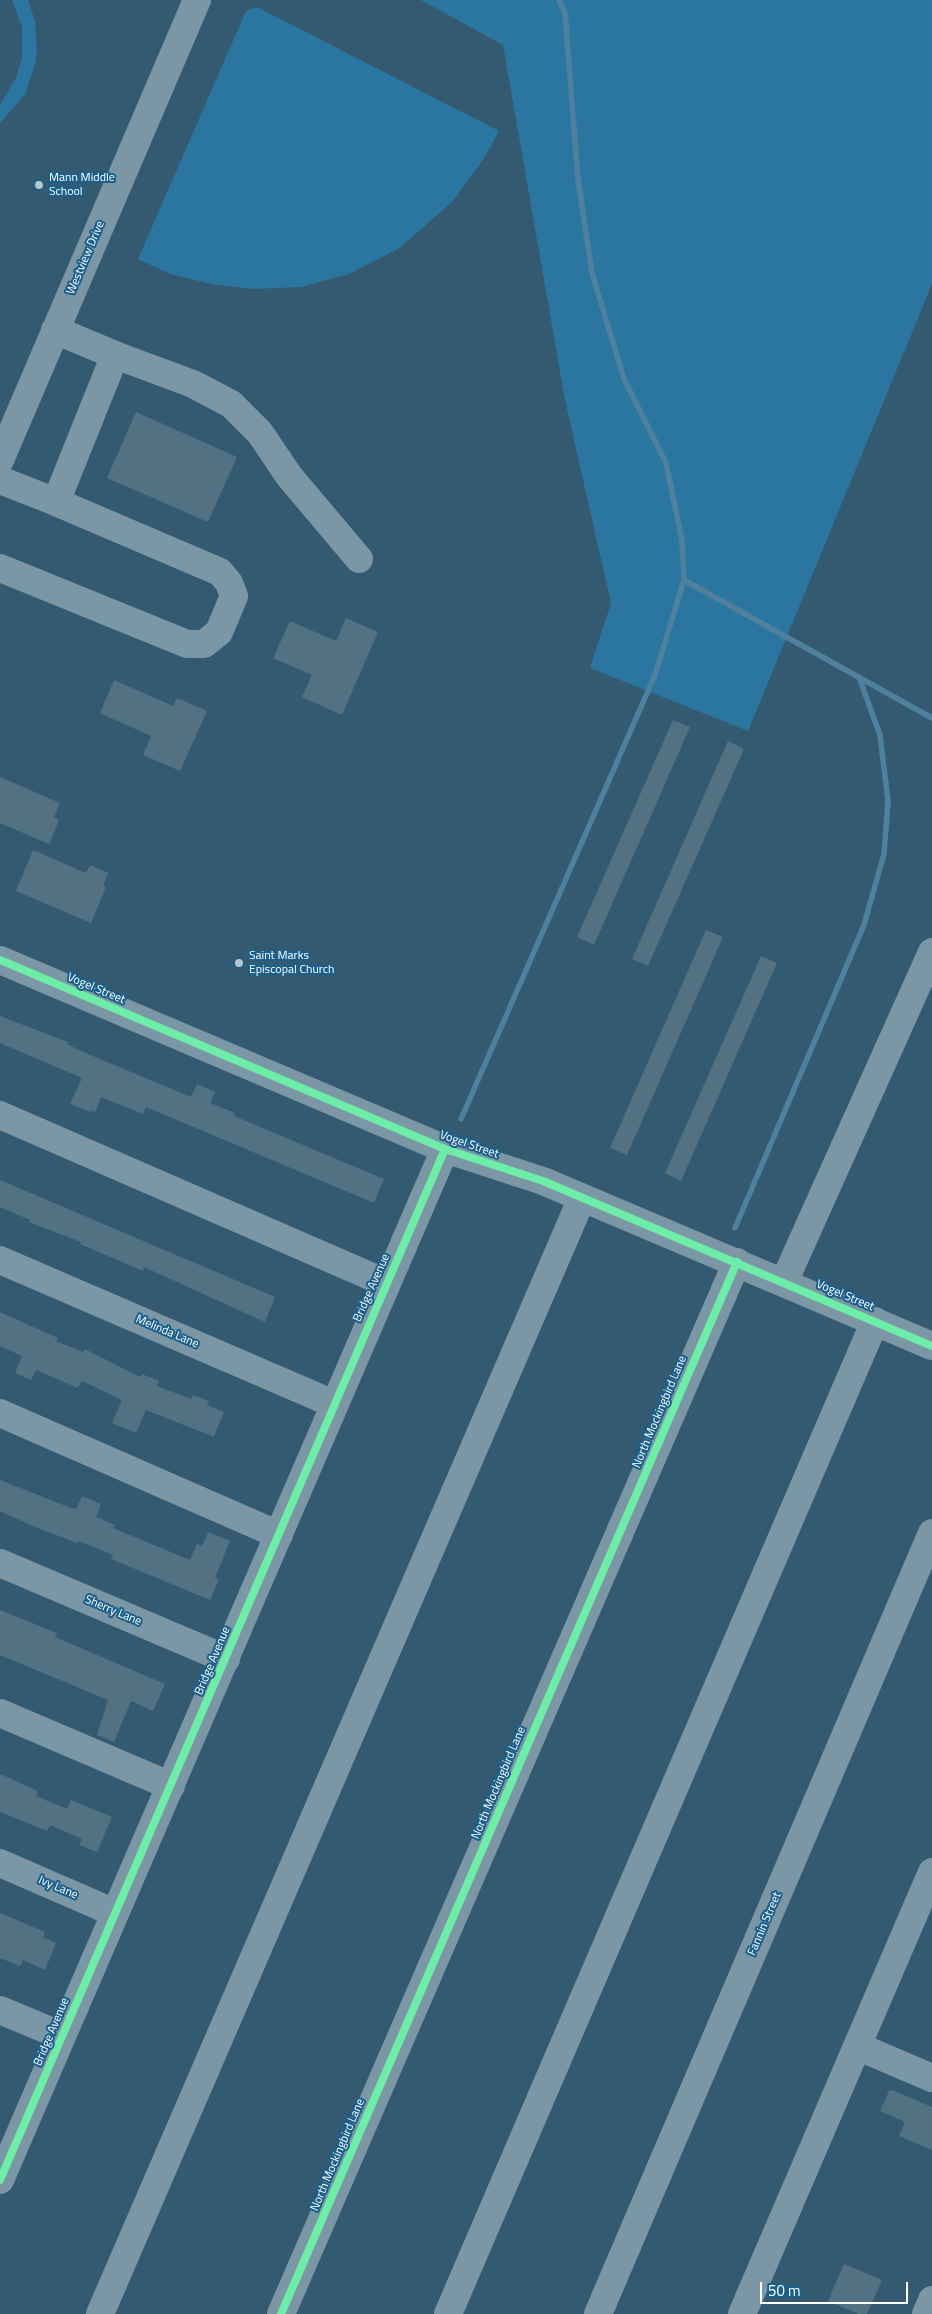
<!DOCTYPE html>
<html>
<head>
<meta charset="utf-8">
<style>
	body { margin:0 }
	#map { position:relative; width:932px; height:2314px; overflow:hidden; background:#345a71; font-family:"Titillium Web",sans-serif }
	canvas { display:block }
	.scale { position:absolute; left:760px; top:2282px; width:148px; height:22px; box-sizing:border-box; border:2px solid #fff; border-top:0; padding-left:6px; font-size:15px; line-height:18px; white-space:nowrap; color:#fff; -webkit-text-stroke:4px #1a608b; paint-order:stroke }
</style>
</head>
<body>
<div id="map">
<canvas width="932" height="2314"></canvas>
<div class="scale">50 m</div>
</div>
<script>
const context = document.querySelector('canvas').getContext('2d');
context.lineJoin = 'round';
function fillPath(path, color) { context.fillStyle = color; context.fill(path, 'evenodd'); }
const poly = rows => new Path2D(rows.map(r => 'M' + r).join(''));
function stroke(path, color, width, dash) { context.strokeStyle = color; context.lineWidth = width; context.lineCap = dash ? 'butt' : 'round'; context.setLineDash(dash || []); context.stroke(path); }
function drawText(font, color, halo, rows, align = 'center') {
  context.font = font + ' "Titillium Web",sans-serif'; context.lineWidth = 4; context.setLineDash([]); context.textBaseline = 'middle'; context.strokeStyle = halo; context.fillStyle = color; for (const [text, x, y, turn = 0] of rows) {
    context.save(); context.translate(x, y); context.rotate((+turn || 0) * Math.PI / 180); context.textAlign = isNaN(turn) ? turn : align; if (halo) context.strokeText(text, 0, 0); context.fillText(text, 0, 0); context.restore();
  }
}
fillPath(poly([
	[12,0,28,0,35,21,37,51,35,65,25,94,0,123,0,105,16,78,22,58,22,27],
	[421,0,932,0,932,284,748,731,590,668,611,603,565,400,503,45],
	[257,7,499,131,483,160,452,202,398,249,349,274,301,287,253,289,211,284,170,274,138,259,246,11]
]), '#2b76a0');
stroke(poly([
	[684,580,932,718],
	[461,1119,655,675,684,580,682,540,666,463,624,379,592,273,578,179,565,13,559,0],
	[735,1228,864,925,884,854,888,801,880,735,859,677]
]), '#4f819e', 5.5);
fillPath(poly([
	[136,412,237,457,208,522,107,478],
	[346,618,378,632,342,715,302,697,312,675,273,658,290,621,336,641],
	[114,680,173,706,177,698,207,711,180,771,143,755,151,736,100,713],
	[673,720,690,727,594,945,577,937],
	[728,741,744,749,648,966,632,959],
	[0,777,60,803,54,817,59,820,49,844,0,823],
	[33,850,86,873,90,865,108,873,103,886,106,887,91,923,16,891],
	[706,930,723,937,627,1155,610,1148],
	[761,956,777,963,681,1181,665,1173],
	[0,1016,68,1042,67,1044,81,1051,191,1097,197,1084,215,1092,210,1103,235,1113,234,1116,384,1179,374,1203,146,1107,143,1114,101,1097,95,1112,91,1110,90,1112,70,1104,82,1078,0,1043],
	[0,1180,275,1297,265,1322,144,1267,143,1271,80,1244,81,1242,29,1222,30,1220,0,1207],
	[0,1312,58,1338,56,1341,83,1352,85,1349,140,1377,142,1374,159,1381,157,1386,191,1399,193,1395,209,1401,207,1405,224,1412,214,1437,146,1410,136,1433,112,1423,122,1400,82,1381,78,1388,36,1370,31,1380,15,1373,22,1356,0,1346],
	[0,1480,71,1508,76,1509,82,1496,101,1504,96,1517,115,1525,113,1528,190,1560,197,1544,202,1546,208,1532,230,1541,215,1578,219,1579,210,1600,111,1559,113,1555,79,1541,77,1543,35,1527,0,1511],
	[0,1610,57,1633,55,1637,165,1684,153,1711,131,1701,114,1742,97,1735,108,1700,0,1655],
	[0,1774,38,1791,36,1796,67,1809,71,1800,112,1817,97,1852,79,1845,82,1839,50,1825,47,1831,0,1812],
	[0,1913,45,1932,43,1937,56,1943,45,1970,23,1960,20,1966,0,1958],
	[892,2090,932,2107,932,2150,899,2136,905,2122,880,2111,889,2091],
	[844,2264,882,2280,867,2314,859,2314,828,2301]
]), '#527183');
stroke(poly([
	[115,355,193,384,231,404,260,433,289,476,359,559],
	[0,460,197,0],
	[0,480,56,502],
	[0,568,187,644,204,644,219,632,234,596,229,583,220,572,56,502,115,355,55,330],
	[0,960,445,1149,543,1181,932,1346],
	[0,1115,386,1283],
	[0,1260,334,1404],
	[784,1282,932,952],
	[0,1413,279,1535],
	[0,1563,226,1659],
	[0,1713,171,1786],
	[0,1863,115,1913],
	[0,2010,62,2036],
	[857,2046,932,2078],
	[0,2180,445,1149],
	[100,2314,582,1198],
	[281,2314,737,1262],
	[448,2314,875,1321],
	[598,2314,932,1533],
	[742,2314,932,1872],
	[926,2314,932,2300]
]), '#7b96a5', 28);
stroke(poly([
	[0,960,445,1149,543,1181,932,1346],
	[0,2180,445,1149],
	[281,2314,737,1262]
]), '#6deda7', 8);
for (const [x, y, r, color] of [
	[39,185,5,"#b8c5cd"],
	[239,963,5,"#b8c5cd"]
]) { const dot = new Path2D(); dot.arc(x, y, r, 0, 2 * Math.PI); context.fillStyle = color; context.fill(dot); stroke(dot, '#1a608b', 2); }
drawText('12px', '#fff', '#1a608b', [
	["Mann Middle",49,178],
	["School",49,192],
	["Saint Marks",249,956],
	["Episcopal Church",249,970]
], 'left');
drawText('12px', '#fff', '#1a608b', [
	["Westview Drive",86,258,-67],
	["Vogel Street",96,989,23],
	["Vogel Street",469,1145,19],
	["Bridge Avenue",372,1288,-66],
	["Vogel Street",845,1296,23],
	["Melinda Lane",167,1332,23],
	["North Mockingbird Lane",660,1412,-67],
	["Sherry Lane",113,1611,23],
	["Bridge Avenue",213,1661,-67],
	["North Mockingbird Lane",499,1783,-67],
	["Ivy Lane",58,1888,23],
	["Fannin Street",765,1924,-67],
	["Bridge Avenue",52,2032,-67],
	["North Mockingbird Lane",338,2155,-67]
]);
</script>
</body>
</html>
